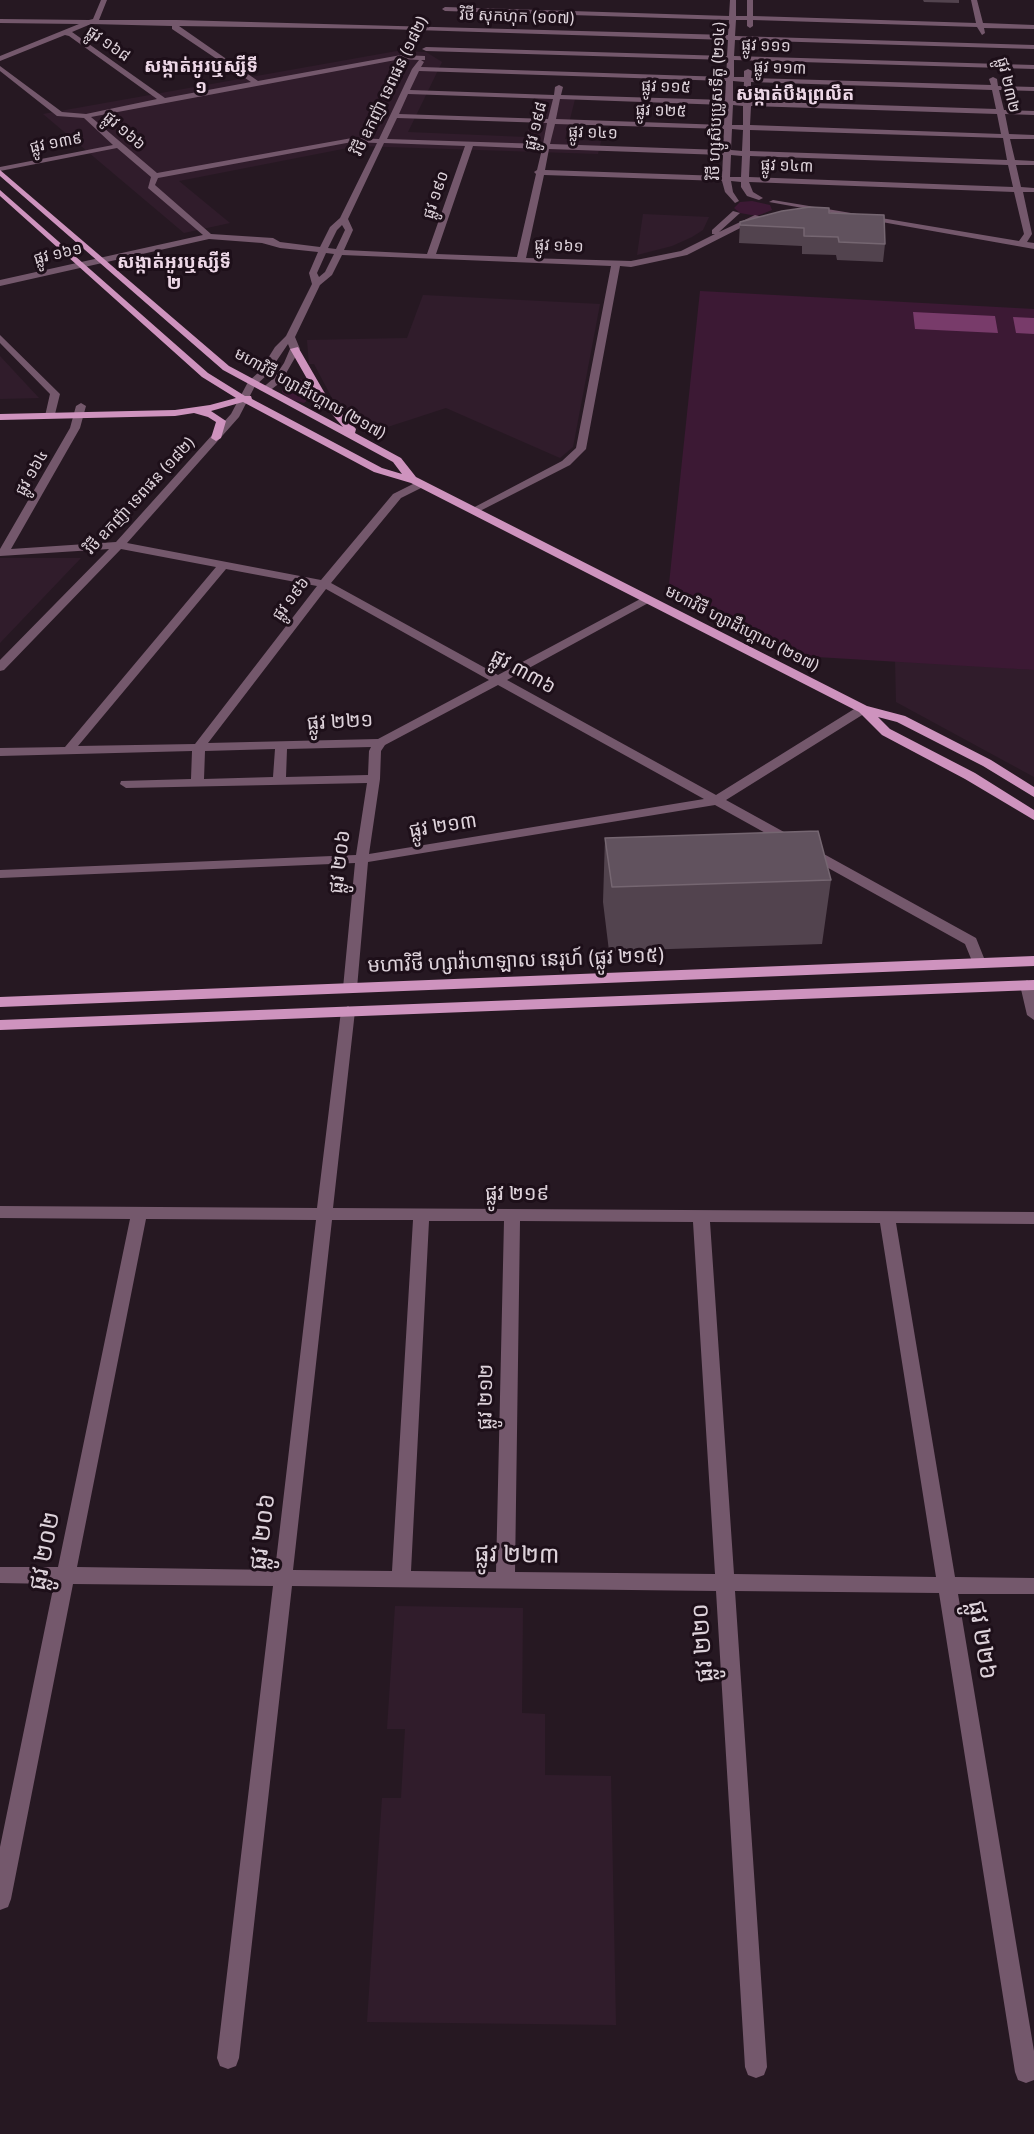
<!DOCTYPE html>
<html>
<head>
<meta charset="utf-8">
<style>
	body { margin:0 }
	canvas { display:block; background:#261822 }
</style>
</head>
<body>
<canvas width="1034" height="2134"></canvas>
<script>
const context = document.querySelector('canvas').getContext('2d');
context.lineJoin = 'round';
function fillPath(path, color) { context.fillStyle = color; context.fill(path, 'evenodd'); }
const poly = rows => new Path2D(rows.map(r => 'M' + r).join(''));
function stroke(path, color, width, dash) { context.strokeStyle = color; context.lineWidth = width; context.lineCap = dash ? 'butt' : 'round'; context.setLineDash(dash || []); context.stroke(path); }
function drawText(font, color, halo, rows, align = 'center') {
  context.font = font + ' Cabin,"Noto Sans Khmer",sans-serif'; context.lineWidth = 6; context.setLineDash([]); context.textBaseline = 'middle'; context.strokeStyle = halo; context.fillStyle = color; for (const [text, x, y, turn = 0] of rows) {
    context.save(); context.translate(x, y); context.rotate((+turn || 0) * Math.PI / 180); context.textAlign = isNaN(turn) ? turn : align; if (halo) context.strokeText(text, 0, 0); context.fillText(text, 0, 0); context.restore();
  }
}
fillPath(poly([
	[397,51,426,52,442,62,408,132,526,137,538,97,575,99,565,139,601,141,598,154,358,146,179,181,230,223,184,233,43,114],
	[643,214,709,217,703,230,692,237,672,246,637,255],
	[423,295,600,304,573,447,560,458,446,408,366,434,339,411,342,410,333,400,314,364,309,364,307,340,407,338],
	[0,356,39,398,0,399],
	[0,558,81,558,0,643],
	[895,659,1034,670,1034,777,896,702],
	[395,1606,523,1608,522,1713,545,1714,545,1775,611,1776,616,2025,367,2022,382,1798,401,1798,405,1729,387,1729]
]), '#301c2b');
fillPath(poly([
	[752,201,770,205,772,210,757,216,740,213,734,208,740,202],
	[700,291,1034,309,1034,670,800,656,669,584],
	[290,377,304,380,312,397,304,403,289,399,282,392,282,386]
]), '#3c1934');
fillPath(poly([
	[913,312,995,316,998,333,915,329],
	[1013,317,1034,318,1034,334,1016,333]
]), '#783b6a');
fillPath(poly([
	[101,0,107,0,99,20,177,20,728,35,729,20,445,11,442,9,445,7,729,16,730,0,736,0,736,16,747,16,747,0,753,0,753,16,976,23,971,0,977,0,983,23,1034,25,1034,29,984,28,985,33,982,35,977,27,753,20,753,26,750,28,747,26,747,20,736,20,735,36,1034,45,1034,49,735,40,734,56,1034,65,1034,69,734,60,734,77,744,77,744,71,748,69,752,71,751,78,991,85,989,79,993,77,997,79,998,86,1034,87,1034,91,999,90,1004,110,1034,111,1034,115,1005,114,1009,134,1034,135,1034,139,1010,139,1015,160,1034,161,1034,165,1016,165,1021,187,1034,188,1034,192,1023,192,1032,234,1027,242,1034,243,1034,249,769,202,773,200,1019,241,1024,234,1014,192,749,182,753,192,763,198,759,200,747,196,741,187,741,182,731,181,733,192,739,201,735,203,725,192,722,181,544,175,526,258,631,261,681,251,715,234,712,234,712,230,733,211,740,213,719,232,755,215,762,217,687,255,631,267,620,266,586,449,570,465,478,512,469,510,562,461,576,448,611,266,342,255,332,275,320,285,295,337,300,349,281,382,268,392,260,390,274,378,284,363,290,349,288,344,267,375,255,386,239,417,127,543,321,580,393,494,417,482,425,482,425,486,401,498,331,583,498,675,644,597,652,597,652,601,507,680,716,795,859,706,867,706,867,712,726,800,976,938,986,963,984,966,974,966,965,944,715,805,368,862,357,988,350,993,343,988,355,863,0,878,0,870,356,855,367,783,126,788,120,784,121,781,191,779,192,751,0,756,0,748,65,747,216,567,121,549,4,670,0,671,0,660,109,549,0,556,0,549,70,428,76,406,81,403,86,406,80,428,11,549,116,542,231,414,248,382,260,371,275,347,286,336,312,284,309,273,318,252,280,248,262,243,209,239,0,286,0,280,203,235,148,188,151,177,117,148,0,171,0,167,113,145,84,118,57,116,0,71,0,66,62,112,86,114,157,99,69,36,65,35,0,61,0,56,79,24,0,23,0,19,89,20,93,19,101,0],
	[91,24,172,26,172,29,251,82,165,98,72,32,91,24],
	[179,26,385,29,728,40,727,56,426,47,422,49,426,51,727,60,726,77,421,67,424,62,421,60,425,60,425,56,401,55,258,81,179,26],
	[401,59,419,60,412,69,379,139,352,138,157,173,91,117,401,59],
	[419,71,726,81,725,100,561,95,563,87,559,85,555,87,554,95,410,90,419,71],
	[733,81,744,82,743,101,733,101,733,81],
	[751,82,992,90,996,109,751,101,751,82],
	[408,94,553,99,548,119,399,114,408,94],
	[560,99,725,105,724,125,556,119,560,99],
	[733,105,743,106,743,125,732,125,733,105],
	[751,106,997,114,1001,134,750,125,751,106],
	[397,118,547,123,543,144,387,139,397,118],
	[555,124,724,129,723,150,550,144,555,124],
	[732,129,743,130,742,151,731,150,732,129],
	[750,130,1003,138,1007,160,750,151,750,130],
	[352,142,377,143,340,218,330,227,320,247,280,242,273,238,211,234,155,185,158,178,352,142],
	[384,143,465,146,427,254,344,250,353,230,348,219,384,143],
	[473,146,542,149,537,170,534,172,536,174,517,257,436,254,473,146],
	[549,149,723,155,722,176,545,170,549,149],
	[731,155,742,156,741,177,730,177,731,155],
	[750,156,1008,165,1013,187,749,177,750,156],
	[342,225,345,230,336,249,328,248,337,230,342,225],
	[326,253,334,254,325,272,319,277,317,273,326,253],
	[226,569,317,586,195,744,78,746,226,569],
	[326,589,489,680,378,739,208,743,326,589],
	[498,685,704,799,369,854,380,779,381,751,385,745,498,685],
	[371,747,369,751,368,775,286,777,287,749,371,747],
	[275,749,273,777,204,779,205,751,275,749],
	[0,335,60,394,54,418,45,416,50,394,0,343,0,335],
	[1027,980,1034,985,1034,1020,1027,1015,1020,985,1027,980],
	[348,1006,355,1011,333,1208,1034,1212,1034,1224,896,1223,955,1577,1034,1578,1034,1594,958,1594,1034,2051,1034,2080,1026,2083,1018,2080,1015,2072,939,1593,735,1591,767,2067,764,2075,756,2078,748,2075,745,2067,716,1591,292,1586,239,2058,236,2066,228,2069,220,2066,217,2058,273,1586,73,1584,11,1899,8,1907,0,1910,0,1847,54,1584,0,1583,0,1567,58,1567,130,1219,0,1218,0,1206,317,1208,341,1011,348,1006],
	[146,1219,316,1220,275,1570,77,1567,146,1219],
	[332,1220,413,1220,392,1571,293,1570,332,1220],
	[429,1221,504,1221,496,1572,411,1571,429,1221],
	[520,1221,693,1222,715,1574,515,1572,520,1221],
	[710,1222,880,1223,936,1577,734,1574,710,1222]
]), '#74586c');
fillPath(poly([
	[0,170,229,366,343,427,318,398,290,349,298,347,327,397,356,429,355,433,401,458,416,477,867,706,905,716,991,760,1034,787,1034,797,983,766,897,722,878,717,890,729,975,773,1034,810,1034,820,965,779,882,735,859,712,411,483,374,472,243,402,211,411,226,421,221,438,216,441,211,438,216,422,208,417,194,413,175,416,0,420,0,414,175,410,210,405,236,398,202,377,0,196,0,190,208,373,245,396,251,396,252,399,382,468,402,474,393,462,223,370,0,176,0,170],
	[1034,956,1034,966,0,1007,0,997,1034,956],
	[1034,980,1034,990,0,1030,0,1020,1034,980]
]), '#ce93be');
fillPath(poly([
	[923,0,959,0,959,3,924,2],
	[829,213,885,244,883,262,837,260,836,255,802,254,802,246,739,243,740,222],
	[605,838,831,880,822,944,609,951,603,902]
]), '#52434e');
const building = poly([
	[810,207,829,208,829,213,884,215,885,244,839,242,838,237,804,236,804,228,740,225,740,222,782,211,810,207],
	[818,831,831,880,612,887,605,838,818,831]
]);
fillPath(building, '#61525e');
stroke(building, '#756671', 1.5);
drawText('16px', '#ddd2da', '#1d0f19', [
	["វិថី សុកហុក (១០៧)",517,17,2],
	["ផ្លូវ ១៦៨",108,44,35],
	["ផ្លូវ ១១១",766,46,2],
	["ផ្លូវ ១១៣",780,68,2],
	["ផ្លូវ ២៣២",1008,85,77],
	["វិថី ឧកញ៉ា ទេពផន (១៨២)",390,86,-64],
	["ផ្លូវ ១១៥",666,87,2],
	["វិថី ហ្សូសិបប្រូសទីតូ (២១៤)",717,101,-88],
	["ផ្លូវ ១២៥",661,111,2],
	["ផ្លូវ ១៩៨",536,126,-76],
	["ផ្លូវ ១៦៦",124,131,41],
	["ផ្លូវ ១៤១",593,133,2],
	["ផ្លូវ ១៣៩",56,143,-11],
	["ផ្លូវ ១៤៣",787,166,2],
	["ផ្លូវ ១៩០",436,195,-71],
	["ផ្លូវ ១៦១",559,246,3],
	["ផ្លូវ ១៦១",58,254,-13],
	["មហាវិថី ហ្សាដឹហ្គោល (២១៧)",310,394,29],
	["ផ្លូវ ១៦៤",32,473,-60],
	["វិថី ឧកញ៉ា ទេពផន (១៨២)",140,496,-47],
	["ផ្លូវ ១៩៦",291,599,-53],
	["មហាវិថី ហ្សាដឹហ្គោល (២១៧)",742,629,27]
]);
drawText('bold 18px', '#edd8e7', '#1d0f19', [
	["សង្កាត់អូរឬស្សីទី",201,67],
	["១",201,88],
	["សង្កាត់បឹងព្រលឹត",795,95],
	["សង្កាត់អូរឬស្សីទី",174,263],
	["២",174,284]
]);
drawText('20px', '#ddd2da', '#1d0f19', [
	["ផ្លូវ ៣៣៦",523,672,29],
	["ផ្លូវ ២២១",340,722,-3],
	["ផ្លូវ ២១៣",443,826,-9],
	["ផ្លូវ ២០៦",340,862,-83],
	["មហាវិថី ហ្សាវ៉ាហាឡាល នេរុហ៍ (ផ្លូវ ២១៥)",516,961,-2],
	["ផ្លូវ ២១៩",517,1194],
	["ផ្លូវ ២១២",486,1397,-89]
]);
drawText('24px', '#ddd2da', '#1d0f19', [
	["ផ្លូវ ២០៦",263,1532,-83],
	["ផ្លូវ ២០២",45,1551,-79],
	["ផ្លូវ ២២៣",517,1555,1],
	["ផ្លូវ ២២៦",982,1640,81],
	["ផ្លូវ ២២០",703,1643,-94]
]);
</script>
</body>
</html>
